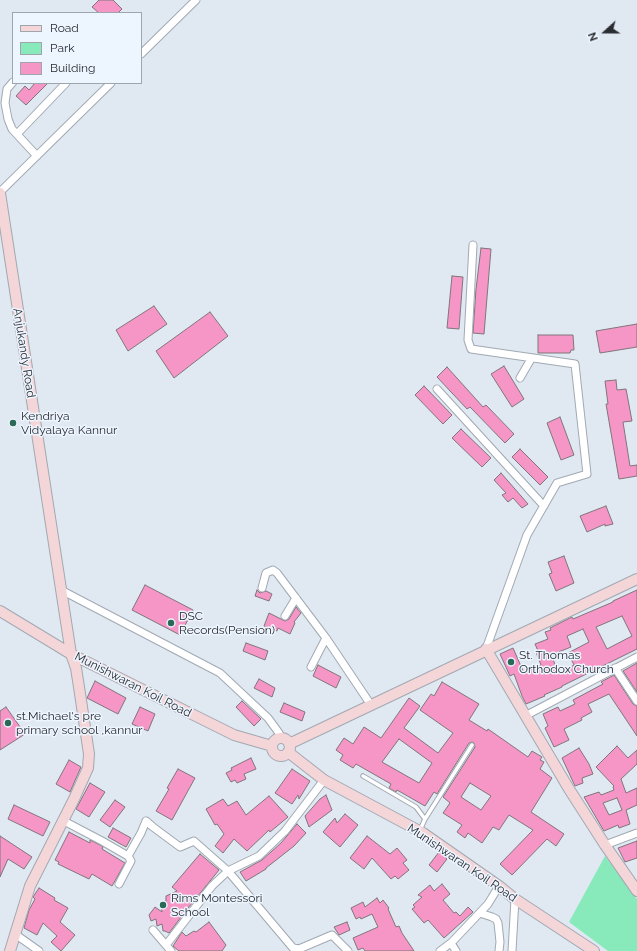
<!DOCTYPE html>
<html>
<head>
<meta charset="utf-8">
<style>
	body { margin:0 }
	#map { position:relative; width:637px; height:951px; overflow:hidden; background:#e0e8f2; font-family:Raleway,sans-serif }
	canvas { display:block }
	.legend { position:absolute; left:12px; top:12px; width:130px; height:72px; box-sizing:border-box; background:#edf5ff; border:1px solid #9fa5ac; margin:0; padding:5px 7px; list-style:none; font-size:12px; color:#292c30 }
	.legend li { display:flex; align-items:center; gap:8px; height:20px }
	.legend b { width:20px; border:1px solid #9fa5ac }
	.north { position:absolute; left:585px; top:12px; width:40px; height:40px; -webkit-text-stroke:3px #edf5ff; paint-order:stroke; rotate:249deg; font-size:11px; font-weight:700; line-height:16px; text-align:center; color:#292c30 }
	.north::after { content:''; display:block; margin:auto; width:14px; height:18px; background:#292c30; clip-path:polygon(50% 0,100% 100%,50% 72%,0 100%) }
</style>
</head>
<body>
<div id="map">
<canvas width="637" height="951"></canvas>
<ul class="legend">
<li><b style="height:5px;background:#f5d6d8"></b>Road</li>
<li><b style="height:11px;background:#88e9bb"></b>Park</li>
<li><b style="height:11px;background:#f596c6"></b>Building</li>
</ul>
<div class="north">N</div>
</div>
<script>
const context = document.querySelector('canvas').getContext('2d');
context.lineJoin = 'round';
function fillPath(path, color) { context.fillStyle = color; context.fill(path, 'evenodd'); }
const poly = rows => new Path2D(rows.map(r => 'M' + r).join(''));
function stroke(path, color, width, dash) { context.strokeStyle = color; context.lineWidth = width; context.lineCap = dash ? 'butt' : 'round'; context.setLineDash(dash || []); context.stroke(path); }
function drawText(font, color, halo, rows, align = 'center') {
  context.font = font + ' Raleway,sans-serif'; context.lineWidth = 3; context.setLineDash([]); context.textBaseline = 'middle'; context.strokeStyle = halo; context.fillStyle = color; for (const [text, x, y, turn = 0] of rows) {
    context.save(); context.translate(x, y); context.rotate((+turn || 0) * Math.PI / 180); context.textAlign = isNaN(turn) ? turn : align; if (halo) context.strokeText(text, 0, 0); context.fillText(text, 0, 0); context.restore();
  }
}
fillPath(poly([
	[605,856,637,899,637,951,608,951,569,922]
]), '#88e9bb');
const building = poly([
	[99,0,113,0,122,9,118,13,99,13,92,7,99,0],
	[35,83,48,83,26,105,16,96,25,86,29,90,35,83],
	[481,248,491,249,484,334,473,333,476,289,481,248],
	[452,276,463,277,459,329,447,328,452,276],
	[154,306,167,324,128,351,116,330,154,306],
	[210,312,228,336,174,378,156,351,210,312],
	[637,324,637,347,600,353,596,331,637,324],
	[538,335,573,335,574,350,571,350,570,353,538,353,538,335],
	[504,366,524,399,512,407,491,374,504,366],
	[447,367,483,407,486,405,514,434,505,443,470,407,467,409,437,377,447,367],
	[616,380,617,390,626,389,632,421,623,422,630,466,637,465,637,476,619,479,606,404,608,404,605,381,616,380],
	[424,386,452,415,443,424,415,395,424,386],
	[560,417,574,455,561,460,547,423,560,417],
	[461,429,491,458,482,467,452,438,461,429],
	[520,449,548,477,540,485,512,457,520,449],
	[501,473,528,504,522,508,513,498,508,502,502,495,506,493,494,480,501,473],
	[606,506,613,524,605,526,605,524,587,532,580,516,606,506],
	[564,556,574,583,556,591,549,574,552,573,548,562,564,556],
	[145,585,193,610,180,635,132,610,145,585],
	[257,590,260,593,266,591,272,594,269,601,255,596,257,590],
	[637,590,637,649,562,686,562,687,544,695,545,696,526,704,522,696,514,674,510,676,500,654,513,648,524,673,541,665,536,652,538,651,535,644,548,639,545,632,551,630,550,628,572,617,573,619,613,602,613,601,637,590],
	[622,616,632,636,607,649,596,627,622,616],
	[583,629,589,642,568,653,574,665,559,673,551,655,571,647,567,636,583,629],
	[296,607,301,613,294,622,295,623,290,634,278,628,277,631,264,626,269,613,285,621,289,619,296,607],
	[246,643,268,651,265,660,243,651,246,643],
	[637,663,637,692,623,671,637,663],
	[318,665,341,677,336,688,313,676,318,665],
	[614,675,633,704,637,706,637,736,609,694,588,704,592,712,581,718,582,720,564,729,569,740,554,747,545,728,548,726,543,714,558,707,560,711,575,704,573,700,603,684,601,682,614,675],
	[259,679,275,688,272,697,254,688,259,679],
	[95,681,126,698,118,714,87,698,95,681],
	[442,682,479,704,469,720,487,731,488,729,528,757,532,751,542,757,540,760,544,762,540,769,552,778,531,812,564,834,556,846,547,839,512,875,500,864,533,830,509,815,499,830,493,827,482,843,468,833,465,838,457,832,462,825,443,813,450,803,443,797,475,747,474,743,472,742,469,743,437,794,434,792,425,806,397,790,396,792,389,788,391,784,356,764,353,768,340,760,343,755,336,750,344,738,353,744,364,727,381,738,409,698,420,706,404,728,438,753,453,733,420,710,431,694,434,696,442,682],
	[399,739,432,763,419,783,382,762,399,739],
	[470,783,491,796,481,810,461,797,470,783],
	[242,701,261,719,254,726,236,707,242,701],
	[284,703,305,712,302,721,280,712,284,703],
	[6,707,25,734,0,750,0,711,6,707],
	[140,707,155,714,148,731,132,724,140,707],
	[617,746,628,758,637,750,637,764,621,779,626,793,637,788,637,805,626,810,630,824,619,828,618,825,604,831,584,797,599,792,601,795,614,790,613,787,614,786,596,767,617,746],
	[617,798,622,810,609,815,603,803,617,798],
	[579,748,589,764,593,774,582,778,583,783,575,786,562,758,579,748],
	[251,758,256,769,244,774,246,779,237,783,235,780,231,782,226,773,232,770,231,768,251,758],
	[69,760,81,767,70,792,56,784,69,760],
	[178,769,195,778,172,820,156,811,169,789,167,788,178,769],
	[292,769,310,781,299,799,298,795,292,804,275,793,292,769],
	[90,783,105,792,89,817,76,809,90,783],
	[326,795,332,810,309,827,305,816,320,799,326,795],
	[269,796,288,817,270,832,269,830,247,851,234,839,223,853,215,846,224,834,217,824,215,825,206,809,223,799,228,806,237,801,246,815,269,796],
	[115,800,125,807,110,827,100,820,115,800],
	[14,805,50,822,43,836,8,819,14,805],
	[345,814,358,825,340,847,323,832,335,818,337,823,345,814],
	[297,824,306,833,294,846,266,868,266,869,246,881,240,872,262,860,281,843,297,824],
	[113,828,131,838,126,847,108,837,113,828],
	[69,832,90,843,90,840,100,845,103,847,102,849,125,863,112,886,92,874,89,879,58,864,59,862,55,860,69,832],
	[0,836,32,857,24,869,8,859,0,877,0,836],
	[367,836,390,854,397,848,407,860,403,863,409,870,398,879,395,876,391,879,372,858,364,869,350,858,367,836],
	[637,841,637,858,625,862,618,848,637,841],
	[439,852,447,859,437,872,429,865,439,852],
	[200,854,219,870,188,908,169,933,165,931,163,931,162,924,157,926,156,919,151,921,149,915,155,907,162,912,161,902,166,901,166,896,177,891,172,887,200,854],
	[442,884,450,894,443,900,454,913,456,912,460,916,468,907,473,912,444,938,428,920,424,923,412,909,415,907,413,905,422,897,418,895,430,885,434,891,442,884],
	[39,888,55,898,54,900,68,908,60,922,75,935,61,951,51,942,57,936,43,923,37,935,24,928,29,910,35,899,33,897,39,888],
	[377,898,380,903,383,900,389,908,388,909,396,927,399,926,402,933,414,951,365,951,363,948,358,950,353,938,378,927,372,914,361,919,360,917,356,919,351,908,363,902,365,907,377,898],
	[209,922,226,945,222,951,179,951,173,946,182,932,186,936,194,931,196,932,209,922],
	[347,922,350,930,339,935,334,927,347,922]
]);
fillPath(building, '#f596c6');
stroke(building, '#80757a', 1);
const lane = poly([
	[363,776,416,807,425,819,420,830],
	[425,819,472,745]
]);
const street = poly([
	[141,54,196,0],
	[13,82,7,89,5,103,8,119,12,129,37,156],
	[17,134,66,83],
	[0,192,111,83],
	[473,245,468,340,471,349,575,364,587,474,557,483,527,535,486,649],
	[520,378,531,359],
	[437,389,544,506],
	[262,588,266,573,273,570,277,573,326,638,371,705],
	[61,590,220,673,268,718,279,733,280,738],
	[285,616,296,598],
	[311,667,326,638],
	[615,668,637,701],
	[525,716,637,657],
	[62,820,102,841,128,856,131,861,119,884],
	[605,845,637,833],
	[128,856,141,833,146,821,153,827,180,847,194,841,228,871,293,948,299,949,332,935,348,951],
	[480,913,492,917,496,919,498,923,500,942,499,951],
	[153,930,171,951],
	[15,934,39,951],
	[451,943,456,951],
	[166,945,212,886,228,871,259,856,285,831,324,780],
	[440,951,452,942,488,904,499,886],
	[512,951,515,899]
]);
const secondary = poly([
	[0,193,71,654,76,668,79,687,89,754,88,768,74,799,30,886,10,951],
	[0,611,71,654,234,735,272,746],
	[486,649,569,789,605,845,637,891],
	'272 747a9 9 0 1 1 18 0a9 9 0 1 1-18 0Z',
	[289,744,637,579],
	[288,752,324,780,423,833,499,886,515,899,594,951]
]);
stroke(lane, '#a1a9b2', 5.5);
stroke(street, '#a1a9b2', 9);
stroke(secondary, '#a1a9b2', 12);
stroke(lane, '#fff', 3.5);
stroke(street, '#fff', 7);
stroke(secondary, '#f5d6d8', 10);
for (const [x, y, r, color] of [
	[13,423,4,"#2a6956"],
	[171,623,4,"#2a6956"],
	[511,662,4,"#2a6956"],
	[8,723,4,"#2a6956"],
	[163,905,4,"#2a6956"]
]) { const dot = new Path2D(); dot.arc(x, y, r, 0, 2 * Math.PI); context.fillStyle = color; context.fill(dot); stroke(dot, '#edf5ff', 1.5); }
drawText('12px', '#292c30', '#edf5ff', [
	["Anjukandy Road",24,353,81],
	["Munishwaran Koil Road",133,685,27],
	["Munishwaran Koil Road",462,863,34]
]);
drawText('12px', '#292c30', '#edf5ff', [
	["Kendriya",21,416],
	["Vidyalaya Kannur",21,430],
	["DSC",179,616],
	["Records(Pension)",179,630],
	["St. Thomas",519,655],
	["Orthodox Church",519,669],
	["st.Michael's pre",16,716],
	["primary school ,kannur",16,730],
	["Rims Montessori",171,898],
	["School",171,912]
], 'left');
</script>
</body>
</html>
